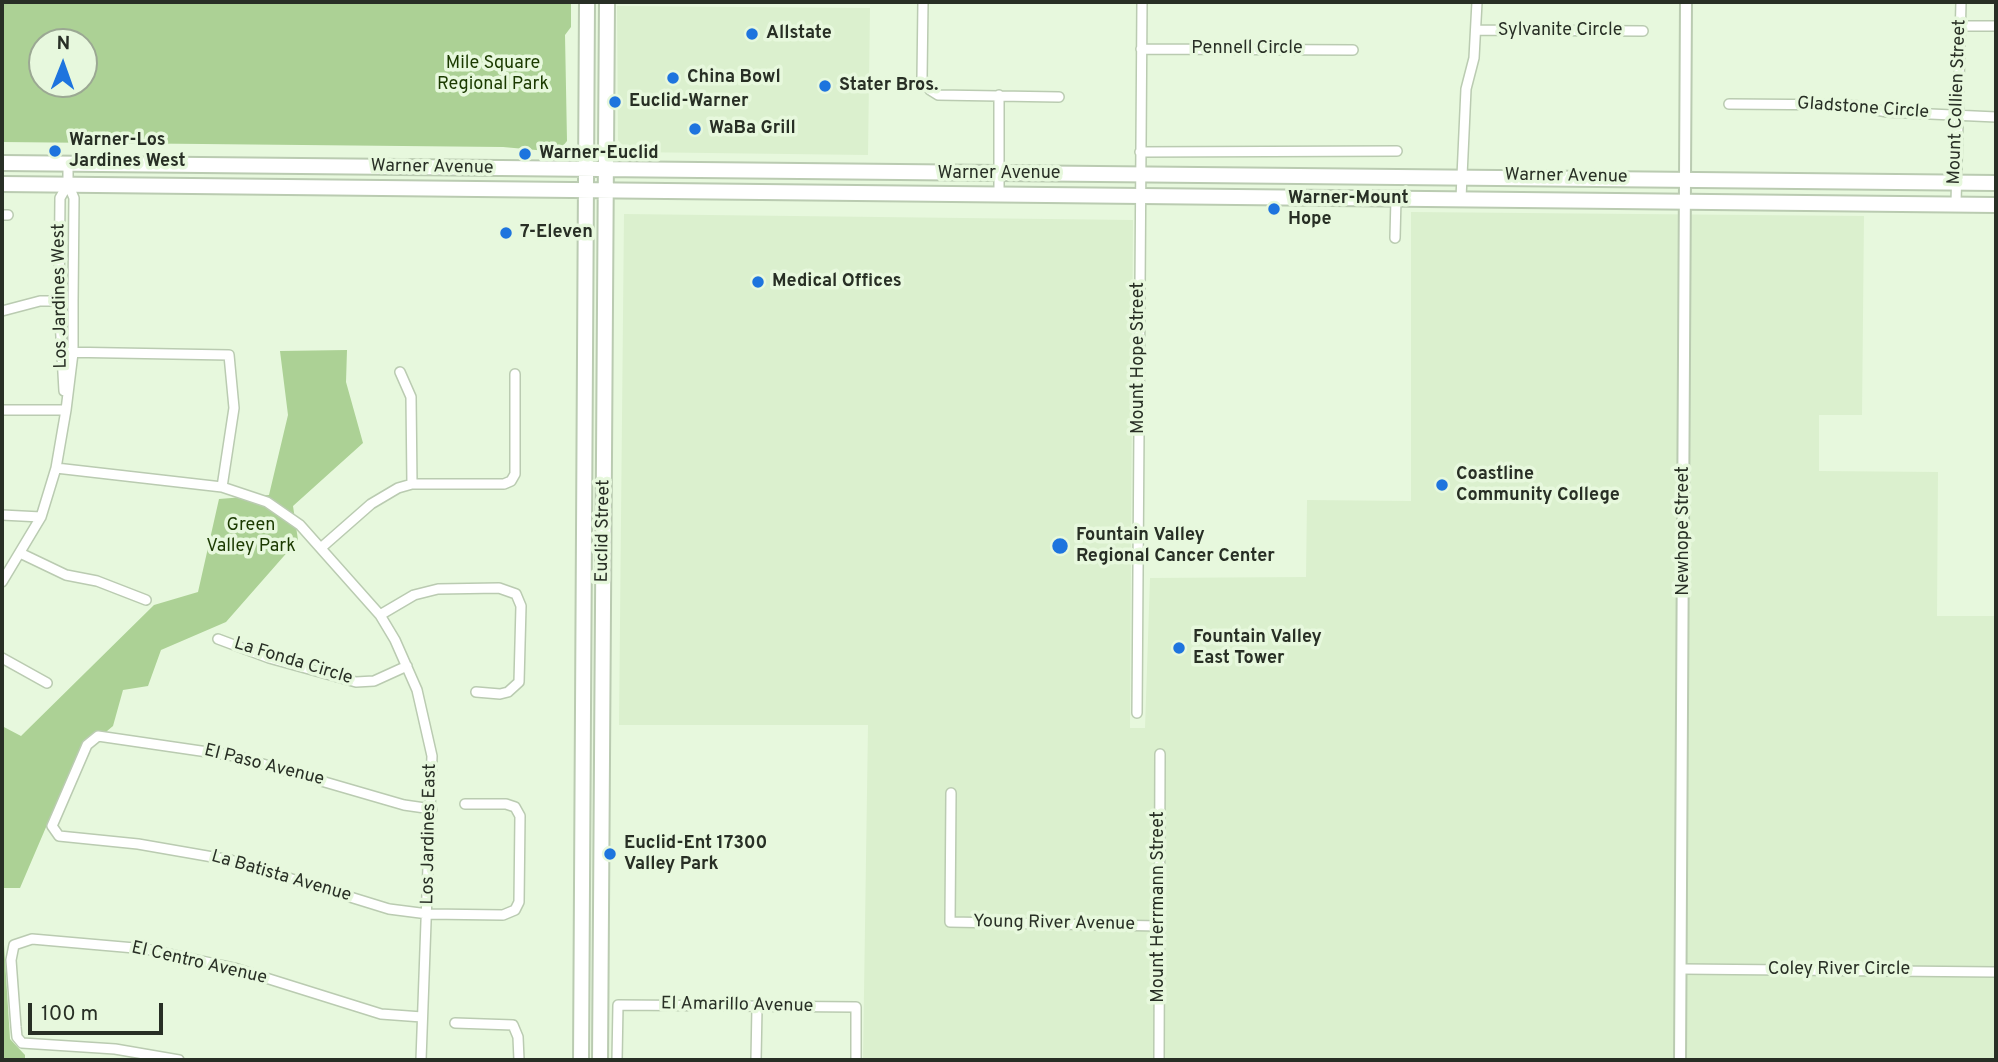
<!DOCTYPE html>
<html>
<head>
<meta charset="utf-8">
<style>
	body { margin:0 }
	#map { position:relative; width:1998px; height:1062px; overflow:hidden; background:#e7f8dd; font-family:Overpass,sans-serif }
	canvas { display:block }
	.frame { position:absolute; inset:0; border:4px solid #282f25; pointer-events:none }
	.north { position:absolute; left:28px; top:28px; width:70px; height:70px; box-sizing:border-box; background:#e7f8dd; border:2px solid #9ba893; border-radius:50%; rotate:1deg; font-size:19px; font-weight:700; line-height:28px; text-align:center; color:#282f25 }
	.north::after { content:''; display:block; margin:auto; width:24px; height:32px; background:#1e74de; clip-path:polygon(50% 0,100% 100%,50% 72%,0 100%) }
	.scale { position:absolute; left:28px; top:1003px; width:135px; height:32px; box-sizing:border-box; border:4px solid #282f25; border-top:0; padding-left:9px; font-size:21px; line-height:24px; white-space:nowrap; color:#282f25; -webkit-text-stroke:5px #e7f8dd; paint-order:stroke }
</style>
</head>
<body>
<div id="map">
<canvas width="1998" height="1062"></canvas>
<div class="frame"></div>
<div class="north">N</div>
<div class="scale">100 m</div>
</div>
<script>
const context = document.querySelector('canvas').getContext('2d');
context.lineJoin = 'round';
function fillPath(path, color) { context.fillStyle = color; context.fill(path, 'evenodd'); }
const poly = rows => new Path2D(rows.map(r => 'M' + r).join(''));
function stroke(path, color, width, dash) { context.strokeStyle = color; context.lineWidth = width; context.lineCap = dash ? 'butt' : 'round'; context.setLineDash(dash || []); context.stroke(path); }
function drawText(font, color, halo, rows, align = 'center') {
  context.font = font + ' Overpass,sans-serif'; context.lineWidth = 7; context.setLineDash([]); context.textBaseline = 'middle'; context.strokeStyle = halo; context.fillStyle = color; for (const [text, x, y, turn = 0] of rows) {
    context.save(); context.translate(x, y); context.rotate((+turn || 0) * Math.PI / 180); context.textAlign = isNaN(turn) ? turn : align; if (halo) context.strokeText(text, 0, 0); context.fillText(text, 0, 0); context.restore();
  }
}
fillPath(poly([
	[617,6,870,8,868,155,629,152,618,140],
	[1411,212,1864,216,1862,415,1819,415,1819,471,1938,472,1937,616,1996,616,1996,1060,863,1060,868,725,619,725,624,214,1133,220,1130,728,1145,728,1150,578,1306,577,1307,500,1411,501]
]), '#dbf0ce');
fillPath(poly([
	[2,2,571,2,571,27,565,35,567,141,558,152,503,147,2,142],
	[84,42,84,84,42,84,42,42],
	[347,350,346,382,363,443,293,506,298,540,226,622,161,650,148,686,123,690,113,726,76,757,20,888,2,888,2,726,21,736,154,605,198,592,219,499,269,495,288,415,280,351],
	[2,913,10,1039,25,1055,25,1060,2,1060]
]), '#acd195');
const minor = poly([
	[923,2,922,78,930,90,938,95,1059,97],
	[1960,26,1996,26],
	[1477,30,1643,31],
	[1141,49,1353,50],
	[1729,104,1852,105,1887,112,1996,117],
	[1140,152,1397,151],
	[999,195,999,95],
	[1461,198,1466,89,1474,58,1477,2],
	[1956,203,1961,2],
	[2,215,8,215],
	[1395,238,1396,198],
	[2,311,40,301,59,301],
	[61,352,229,355,234,408,222,487],
	[400,372,411,397,412,484],
	[64,391,59,301,60,198,68,184],
	[2,410,66,410],
	[56,468,222,487,267,502,300,525,380,615,395,640,417,690,432,756,421,1060],
	[2,515,41,517],
	[322,547,371,504,398,488,412,484,504,484,511,481,515,474,515,374],
	[20,553,66,575,97,581,146,600],
	[2,582,41,517,56,468,66,410,73,353,73,301,74,198,68,184,68,163],
	[380,615,414,595,438,589,499,588,516,594,521,606,519,682,508,692,500,694,476,692],
	[218,639,269,658,356,682,374,681,407,666],
	[2,658,47,683],
	[1137,713,1142,2],
	[951,793,950,922,1159,926],
	[432,809,404,805,235,756,98,736,87,745,52,826,59,836,138,844,230,860,389,909,428,914,503,915,515,910,519,902,520,816,515,807,506,804,465,804],
	[1682,969,1996,972],
	[455,1023,513,1025,518,1037,519,1060],
	[179,1060,115,1049,22,1043,17,1037,16,1027,11,960,14,945,32,939,146,949,234,968,381,1014,422,1017],
	[617,1060,618,1005,856,1007,856,1060],
	[756,1060,757,1007],
	[1159,1060,1160,754]
]);
const tertiary = poly([
	[1680,1060,1686,2]
]);
const primary = poly([
	[2,163,1996,183],
	[2,184,1996,205],
	[581,1060,587,2],
	[600,1060,607,2]
]);
stroke(minor, '#bacbb1', 12);
stroke(tertiary, '#bacbb1', 14);
stroke(primary, '#bacbb1', 18);
stroke(minor, '#fff', 9);
stroke(tertiary, '#fff', 10);
stroke(primary, '#fff', 14);
for (const [x, y, r, color] of [
	[752,34,7,"#1e74de"],
	[673,78,7,"#1e74de"],
	[825,86,7,"#1e74de"],
	[615,102,7,"#1e74de"],
	[695,129,7,"#1e74de"],
	[55,151,7,"#1e74de"],
	[525,154,7,"#1e74de"],
	[1274,209,7,"#1e74de"],
	[506,233,7,"#1e74de"],
	[758,282,7,"#1e74de"],
	[1442,485,7,"#1e74de"],
	[1060,546,9,"#1e74de"],
	[1179,648,7,"#1e74de"],
	[610,854,7,"#1e74de"]
]) { const dot = new Path2D(); dot.arc(x, y, r, 0, 2 * Math.PI); context.fillStyle = color; context.fill(dot); stroke(dot, '#e7f8dd', 2.5); }
drawText('18px', '#282f25', '#e7f8dd', [
	["Sylvanite Circle",1560,31],
	["Pennell Circle",1247,49],
	["Mount Collien Street",1958,102,-88],
	["Gladstone Circle",1863,109,4],
	["Warner Avenue",432,168,1],
	["Warner Avenue",999,174],
	["Warner Avenue",1566,177,1],
	["Los Jardines West",61,296,-91],
	["Mount Hope Street",1139,358,-90],
	["Euclid Street",604,531,-89],
	["Newhope Street",1684,531,-90],
	["La Fonda Circle",293,662,17],
	["El Paso Avenue",264,766,14],
	["Los Jardines East",430,834,-89],
	["La Batista Avenue",281,877,16],
	["Mount Herrmann Street",1159,907,-90],
	["Young River Avenue",1054,924,1],
	["El Centro Avenue",199,964,13],
	["Coley River Circle",1839,970],
	["El Amarillo Avenue",737,1006,1]
]);
drawText('bold 18px', '#282f25', '#e7f8dd', [
	["Allstate",766,34],
	["China Bowl",687,78],
	["Stater Bros.",839,86],
	["Euclid-Warner",629,102],
	["WaBa Grill",709,129],
	["Warner-Los",69,141],
	["Jardines West",69,162],
	["Warner-Euclid",539,154],
	["Warner-Mount",1288,199],
	["Hope",1288,220],
	["7-Eleven",520,233],
	["Medical Offices",772,282],
	["Coastline",1456,475],
	["Community College",1456,496],
	["Fountain Valley",1076,536],
	["Regional Cancer Center",1076,557],
	["Fountain Valley",1193,638],
	["East Tower",1193,659],
	["Euclid-Ent 17300",624,844],
	["Valley Park",624,865]
], 'left');
drawText('18px', '#1b3a00', '#e7f8dd', [
	["Mile Square",493,64],
	["Regional Park",493,85],
	["Green",251,526],
	["Valley Park",251,547]
]);
</script>
</body>
</html>
